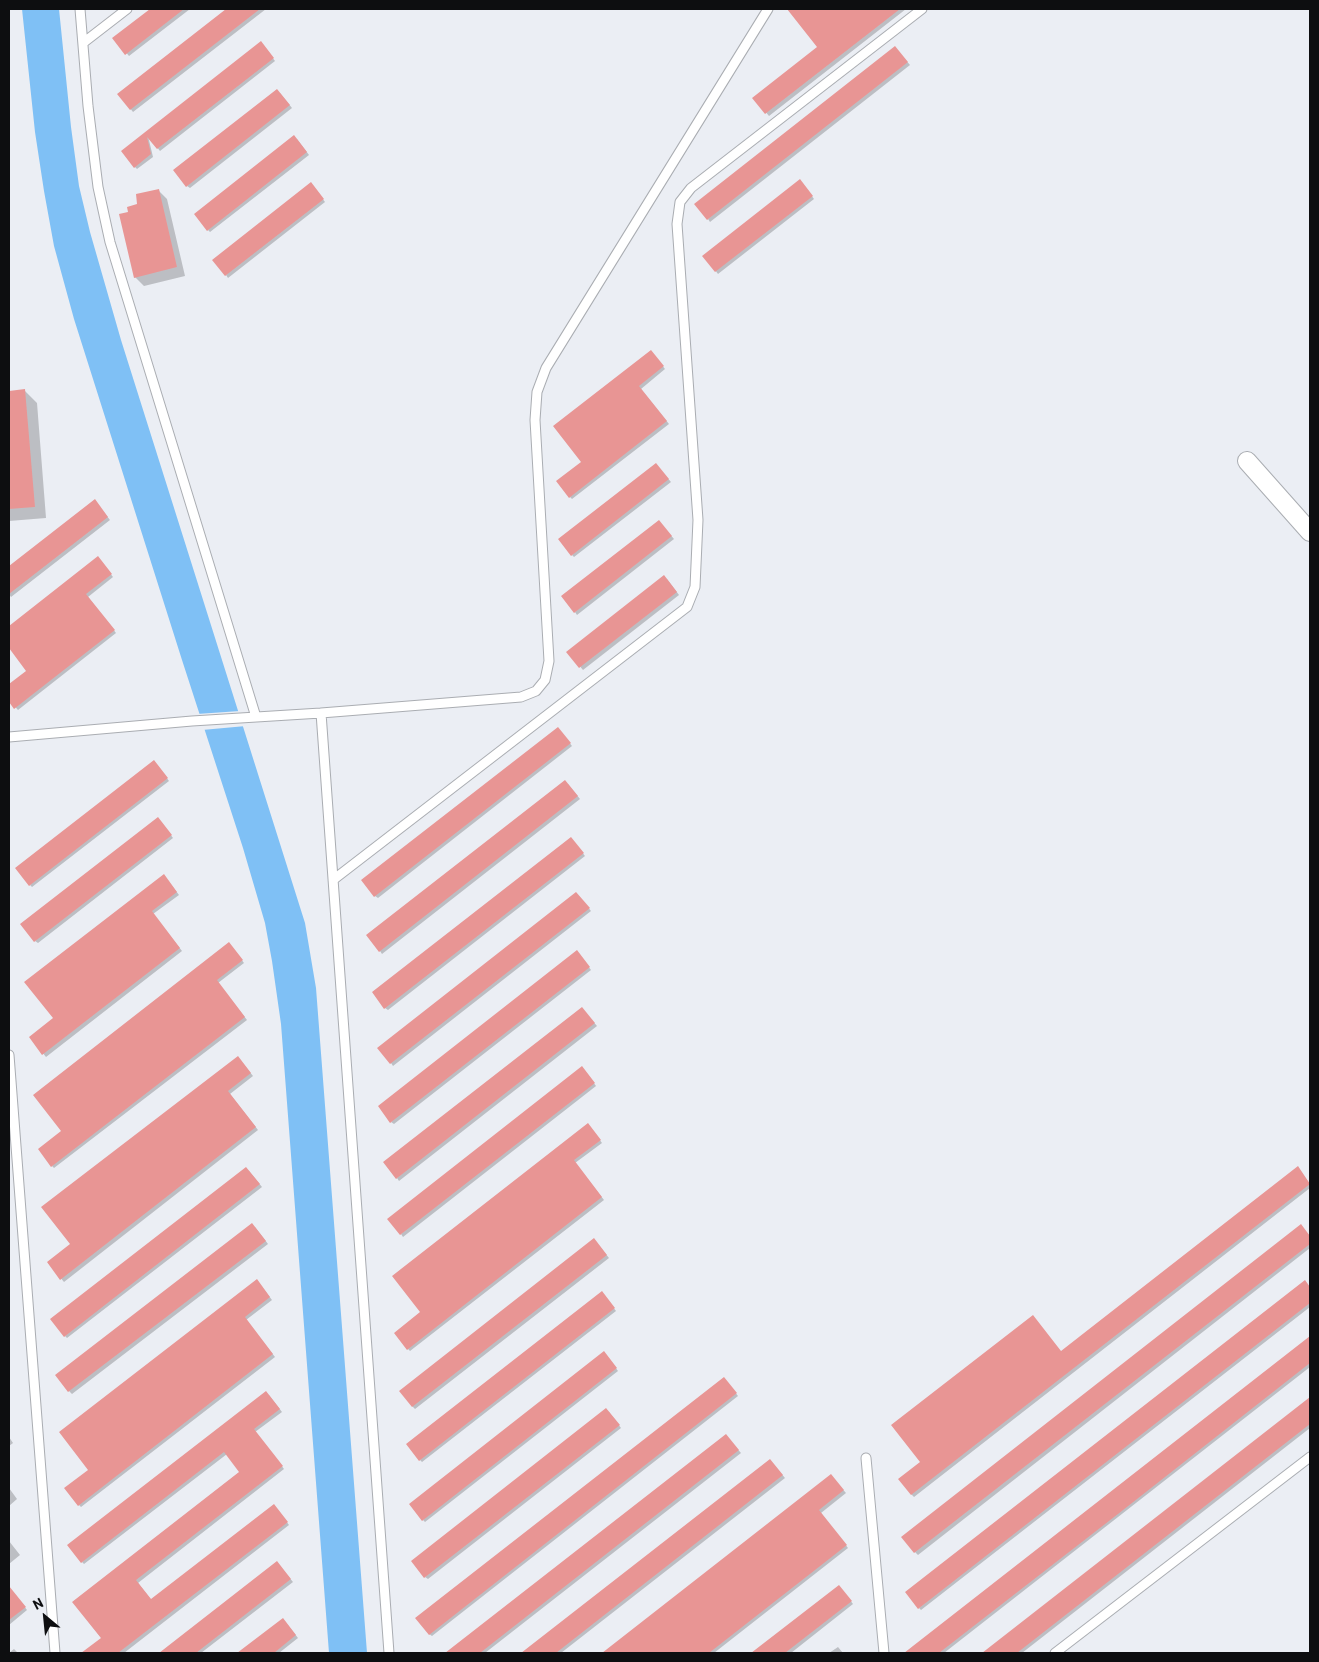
<!DOCTYPE html>
<html>
<head>
<meta charset="utf-8">
<style>
	body { margin:0 }
	#map { position:relative; width:1319px; height:1662px; overflow:hidden; background:#ebeef4; font-family:Barlow,sans-serif }
	canvas { display:block }
	.frame { position:absolute; inset:0; border:10px solid #0d0e10; pointer-events:none }
	.north { position:absolute; left:20px; top:1592px; width:50px; height:50px; -webkit-text-stroke:4px #ebeef4; paint-order:stroke; rotate:332deg; font-size:14px; font-weight:700; line-height:20px; text-align:center; color:#0d0e10 }
	.north::after { content:''; display:block; margin:auto; width:18px; height:22px; background:#0d0e10; clip-path:polygon(50% 0,100% 100%,50% 72%,0 100%) }
</style>
</head>
<body>
<div id="map">
<canvas width="1319" height="1662"></canvas>
<div class="frame"></div>
<div class="north">N</div>
</div>
<script>
const context = document.querySelector('canvas').getContext('2d');
context.lineJoin = 'round';
function fillPath(path, color) { context.fillStyle = color; context.fill(path, 'evenodd'); }
const poly = rows => new Path2D(rows.map(r => 'M' + r).join(''));
function stroke(path, color, width, dash) { context.strokeStyle = color; context.lineWidth = width; context.lineCap = dash ? 'butt' : 'round'; context.setLineDash(dash || []); context.stroke(path); }
fillPath(poly([
	[22,9,59,9,71,127,79,186,90,232,121,340,305,923,316,988,367,1653,329,1653,281,1024,272,961,265,923,243,848,182,660,74,319,54,246,44,191,35,132]
]), '#7fc0f5');
fillPath(poly([
	[240,711,246,726,202,730,197,714]
]), '#ebeef4');
fillPath(poly([
	[152,9,190,9,129,56,114,38],
	[228,9,266,9,133,112,119,94],
	[796,9,906,9,769,116,754,98,818,47,791,12],
	[263,45,275,61,160,151,148,136,153,157,137,169,135,167,122,151],
	[897,50,910,65,710,222,708,219],
	[280,93,292,108,190,188,187,186],
	[297,139,309,155,210,232,208,230],
	[802,183,814,199,718,274,704,256],
	[313,186,325,202,228,278,226,275],
	[158,190,167,199,185,276,144,286,135,277,130,213],
	[653,354,665,369,641,389,669,424,572,499,570,497,582,462],
	[25,391,37,403,46,518,9,521,9,392],
	[658,467,671,482,574,557,572,555],
	[95,501,110,520,11,597,9,594,9,568],
	[661,524,674,539,577,615,575,612],
	[98,558,113,577,88,597,116,633,18,710,9,700,9,686,28,671,9,646,9,628],
	[667,579,679,595,583,670,568,652],
	[560,731,572,746,378,898,375,896,363,880],
	[156,764,169,781,32,887,30,885],
	[568,784,580,799,382,954,380,951,368,936],
	[160,821,173,838,38,943,35,941],
	[573,841,585,856,388,1010,385,1008,373,993],
	[166,878,179,895,153,914,182,951,46,1057,30,1037,55,1019],
	[579,896,591,911,393,1066,391,1063,379,1048],
	[231,946,244,963,218,983,247,1020,54,1168,52,1166],
	[579,954,591,970,394,1124,391,1122],
	[584,1011,597,1026,399,1181,397,1178],
	[240,1060,253,1076,230,1094,258,1130,64,1282,48,1263,72,1244],
	[584,1070,596,1086,403,1237,401,1234],
	[590,1127,602,1143,575,1163,604,1200,410,1351,408,1349,422,1312],
	[249,1171,262,1187,67,1338,65,1336],
	[1300,1171,1310,1184,1310,1188,914,1497,912,1495,900,1479,1062,1352],
	[255,1227,268,1244,72,1394,69,1391,56,1375],
	[1303,1228,1310,1237,1310,1248,918,1555,915,1552,903,1537],
	[596,1242,609,1258,415,1409,413,1407,400,1391],
	[259,1283,272,1300,246,1320,275,1357,81,1507,79,1505,89,1470],
	[1307,1284,1310,1288,1310,1307,921,1610,919,1608],
	[604,1295,616,1311,422,1462,420,1460],
	[1309,1339,1310,1341,1310,1367,944,1653,913,1653,911,1650],
	[606,1355,618,1371,425,1522,423,1520],
	[726,1381,738,1396,432,1636,429,1634],
	[269,1395,282,1412,255,1432,284,1469,138,1583,152,1601,276,1508,289,1525,124,1653,83,1653,102,1639,73,1602,240,1472,227,1454,84,1564,82,1562],
	[1310,1399,1310,1428,1022,1653,985,1653],
	[609,1412,621,1428,428,1579,425,1577],
	[726,1436,741,1453,485,1653,447,1653],
	[9,1437,13,1443,9,1446],
	[770,1460,785,1478,561,1653,523,1653],
	[831,1476,846,1493,821,1513,848,1548,714,1653,604,1653],
	[9,1488,17,1499,9,1506],
	[9,1541,20,1555,9,1564],
	[277,1563,293,1582,201,1653,161,1653],
	[839,1586,853,1604,791,1653,753,1653],
	[12,1591,27,1610,9,1625,9,1594],
	[283,1619,298,1638,279,1653,239,1653],
	[838,1647,843,1653,829,1653],
	[14,1649,18,1653,9,1653]
]), '#0003');
fillPath(poly([
	[150,9,184,9,125,55,112,38],
	[226,9,260,9,130,110,117,94],
	[787,9,900,9,765,114,752,98,817,47],
	[261,41,274,58,157,149,147,137,151,154,134,168,121,151],
	[895,46,908,62,707,220,694,204],
	[277,89,290,105,186,187,173,170],
	[294,135,307,152,207,231,194,214],
	[800,179,813,196,715,272,702,256],
	[311,182,324,199,225,276,212,260],
	[159,189,177,267,134,278,119,214,128,212,127,207,137,204,136,194],
	[651,350,664,366,639,386,667,421,569,498,556,481,581,462,553,426],
	[25,389,35,507,9,509,9,391],
	[656,463,669,479,571,556,558,539],
	[95,499,108,517,9,594,9,566],
	[659,520,672,536,574,613,561,596],
	[98,556,112,574,86,594,115,630,14,709,9,702,9,684,26,671,9,648,9,626],
	[664,575,677,592,579,668,566,652],
	[558,727,571,743,374,897,361,880],
	[154,760,168,778,29,886,15,868],
	[565,780,578,796,379,952,366,935],
	[158,817,172,835,34,942,20,924],
	[571,837,584,853,384,1009,372,992],
	[164,874,177,892,152,911,180,948,42,1055,29,1037,53,1018,24,982],
	[576,892,590,908,390,1064,377,1048],
	[229,942,243,960,217,980,245,1017,51,1167,38,1149,61,1131,33,1095],
	[577,950,590,967,390,1123,378,1106],
	[582,1007,595,1023,396,1179,383,1162],
	[238,1056,251,1073,228,1091,256,1127,60,1280,47,1262,70,1244,41,1207],
	[582,1066,595,1083,400,1235,387,1219],
	[588,1123,601,1140,574,1160,602,1197,407,1350,394,1333,420,1312,392,1276],
	[1298,1166,1310,1184,911,1495,898,1479,920,1462,891,1425,1033,1315,1061,1351],
	[246,1167,260,1184,64,1337,50,1319],
	[252,1223,266,1241,68,1392,55,1375],
	[1301,1224,1310,1236,1310,1244,914,1553,901,1537],
	[594,1238,607,1255,412,1407,399,1391],
	[257,1279,270,1297,245,1317,273,1354,78,1506,64,1488,88,1470,59,1432],
	[1305,1280,1310,1287,1310,1303,918,1609,905,1592],
	[602,1291,615,1308,419,1461,406,1444],
	[1310,1336,1310,1363,1118,1514,939,1653,904,1653],
	[604,1351,617,1368,422,1521,409,1504],
	[724,1377,737,1393,429,1635,415,1618],
	[266,1391,280,1409,254,1429,283,1466,136,1580,151,1599,274,1504,288,1522,118,1653,81,1653,101,1638,72,1602,239,1472,224,1452,81,1563,67,1545],
	[1310,1397,1310,1424,1017,1653,982,1653],
	[606,1408,620,1425,424,1578,411,1561],
	[726,1434,739,1450,480,1653,445,1653],
	[770,1459,783,1475,556,1653,521,1653],
	[831,1474,844,1490,819,1510,847,1545,709,1653,602,1653],
	[277,1561,291,1579,196,1653,159,1653],
	[839,1585,852,1601,785,1653,751,1653],
	[9,1586,26,1607,9,1620],
	[283,1618,296,1635,274,1653,237,1653]
]), '#e89594');
const lane = poly([
	[80,9,88,106,98,187,110,242,256,717],
	[83,43,127,9],
	[321,713,389,1653],
	[9,737,192,721,321,713,521,697,536,691,545,680,549,661,535,420,537,392,546,368,768,9],
	[333,880,687,607,695,587,698,520,677,224,680,202,691,188,922,9],
	[9,1055,55,1653],
	[866,1458,884,1653],
	[1055,1653,1310,1457]
]);
const street = poly([
	[1247,461,1310,532]
]);
stroke(lane, '#aaadb2', 11);
stroke(street, '#aaadb2', 20);
stroke(lane, '#fff', 9);
stroke(street, '#fff', 18);
</script>
</body>
</html>
